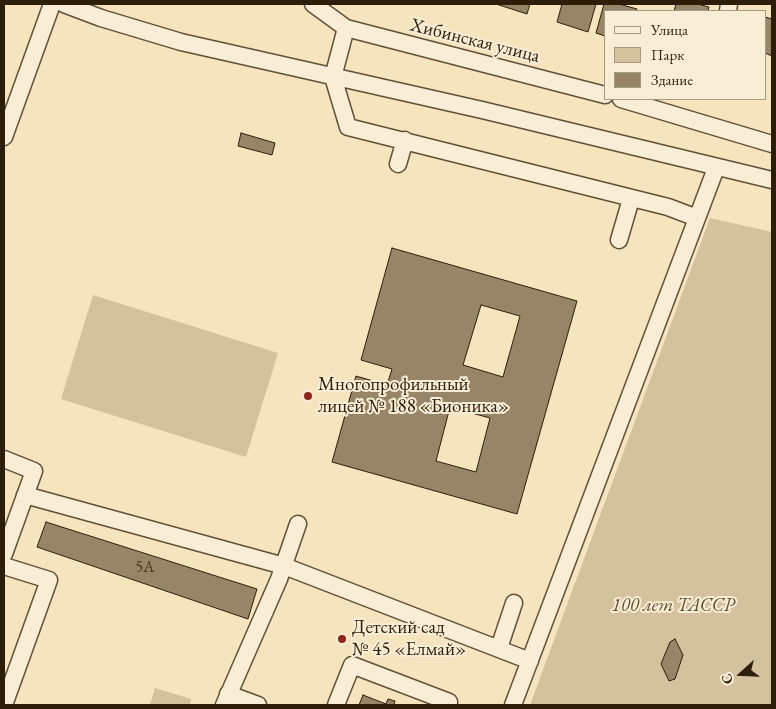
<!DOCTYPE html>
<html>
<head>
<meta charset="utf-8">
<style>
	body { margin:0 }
	#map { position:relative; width:776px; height:709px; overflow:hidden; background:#f6e4be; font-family:"EB Garamond",serif }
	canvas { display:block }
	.frame { position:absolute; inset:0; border:5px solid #2d1e09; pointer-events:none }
	.legend { position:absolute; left:604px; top:10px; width:162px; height:90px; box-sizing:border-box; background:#f9edd5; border:1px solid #a79a83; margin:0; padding:6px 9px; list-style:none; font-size:15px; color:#2d1e09 }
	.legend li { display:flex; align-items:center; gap:10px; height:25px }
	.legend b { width:25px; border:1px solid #a79a83 }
	.north { position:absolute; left:716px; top:649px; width:50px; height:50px; -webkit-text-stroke:4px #f9edd5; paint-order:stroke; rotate:250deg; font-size:14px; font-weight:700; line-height:20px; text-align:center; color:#2d1e09 }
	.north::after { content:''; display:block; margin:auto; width:18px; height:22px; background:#2d1e09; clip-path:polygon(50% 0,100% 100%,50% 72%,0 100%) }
</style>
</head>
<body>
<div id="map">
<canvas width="776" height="709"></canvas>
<div class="frame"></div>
<ul class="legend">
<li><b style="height:6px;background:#f9edd5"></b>Улица</li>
<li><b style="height:14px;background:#d4c29f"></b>Парк</li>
<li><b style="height:14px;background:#968567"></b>Здание</li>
</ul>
<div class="north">С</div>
</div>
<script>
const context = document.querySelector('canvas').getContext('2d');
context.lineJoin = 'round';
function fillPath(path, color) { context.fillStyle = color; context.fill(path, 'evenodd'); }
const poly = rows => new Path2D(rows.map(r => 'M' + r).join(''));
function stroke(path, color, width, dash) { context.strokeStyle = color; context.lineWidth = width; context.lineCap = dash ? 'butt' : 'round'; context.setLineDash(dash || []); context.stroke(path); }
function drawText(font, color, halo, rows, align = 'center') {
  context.font = font + ' "EB Garamond",serif'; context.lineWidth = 4; context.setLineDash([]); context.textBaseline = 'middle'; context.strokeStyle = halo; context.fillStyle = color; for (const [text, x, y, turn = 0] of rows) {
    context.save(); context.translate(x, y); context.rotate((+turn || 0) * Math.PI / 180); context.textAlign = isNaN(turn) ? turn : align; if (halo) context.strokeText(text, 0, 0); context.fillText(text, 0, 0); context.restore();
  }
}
fillPath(poly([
	[710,218,772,232,772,705,530,705],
	[93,295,278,353,246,457,61,399],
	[155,688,191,699,190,705,150,705]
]), '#d4c29f');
const building = poly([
	[496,4,530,4,527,14,496,4],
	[562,4,596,4,588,32,557,22,562,4],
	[604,4,619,4,637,9,636,11,605,11,605,36,596,33,604,4],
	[676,4,698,4,709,7,708,11,674,11,676,4],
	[765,17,772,19,772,56,765,53,765,17],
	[241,133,275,143,272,155,238,146,241,133],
	[392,248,577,301,517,514,332,462,356,376,387,385,392,369,361,360,392,248],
	[481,305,520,316,503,377,463,365,481,305],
	[450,407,490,418,476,472,436,461,450,407],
	[46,522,257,589,248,619,37,547,46,522],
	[675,639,683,655,675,679,669,681,661,664,670,642,675,639],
	[363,695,386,704,388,699,395,701,394,705,359,705,363,695]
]);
fillPath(building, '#968567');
stroke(building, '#2d1e09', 1);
const minor = poly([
	[64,4,101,18,181,42,482,110,772,180],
	[313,4,346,28,605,95],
	[728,11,729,4],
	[346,28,333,77,348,127,668,207,697,218],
	[621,99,772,144],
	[4,137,52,4],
	[398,164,405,140],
	[619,240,631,199],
	[4,459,34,471,4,554],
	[25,495,284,566,530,661],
	[4,566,49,580,4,705],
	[499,648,514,603],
	[228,694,258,705],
	[224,705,279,579,298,524],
	[336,705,352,665,449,702,448,705],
	[513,705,716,168]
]);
stroke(minor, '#5f5036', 19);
stroke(minor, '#f9edd5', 16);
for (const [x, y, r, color] of [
	[308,396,5,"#8f2418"],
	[342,639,5,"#8f2418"]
]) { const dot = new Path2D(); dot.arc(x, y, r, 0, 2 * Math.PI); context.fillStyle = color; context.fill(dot); stroke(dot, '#f9edd5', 2); }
drawText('16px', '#473820', null, [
	["5А",145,568]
]);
drawText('19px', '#2d1e09', '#f9edd5', [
	["Хибинская улица",475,41,14]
]);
drawText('19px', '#2d1e09', '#f9edd5', [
	["Многопрофильный",318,385],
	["лицей № 188 «Бионика»",318,407],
	["Детский сад",352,628],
	["№ 45 «Елмай»",352,650]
], 'left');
drawText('italic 19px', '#5f4f36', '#f9edd5', [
	["100 лет ТАССР",673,606]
]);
</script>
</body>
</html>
